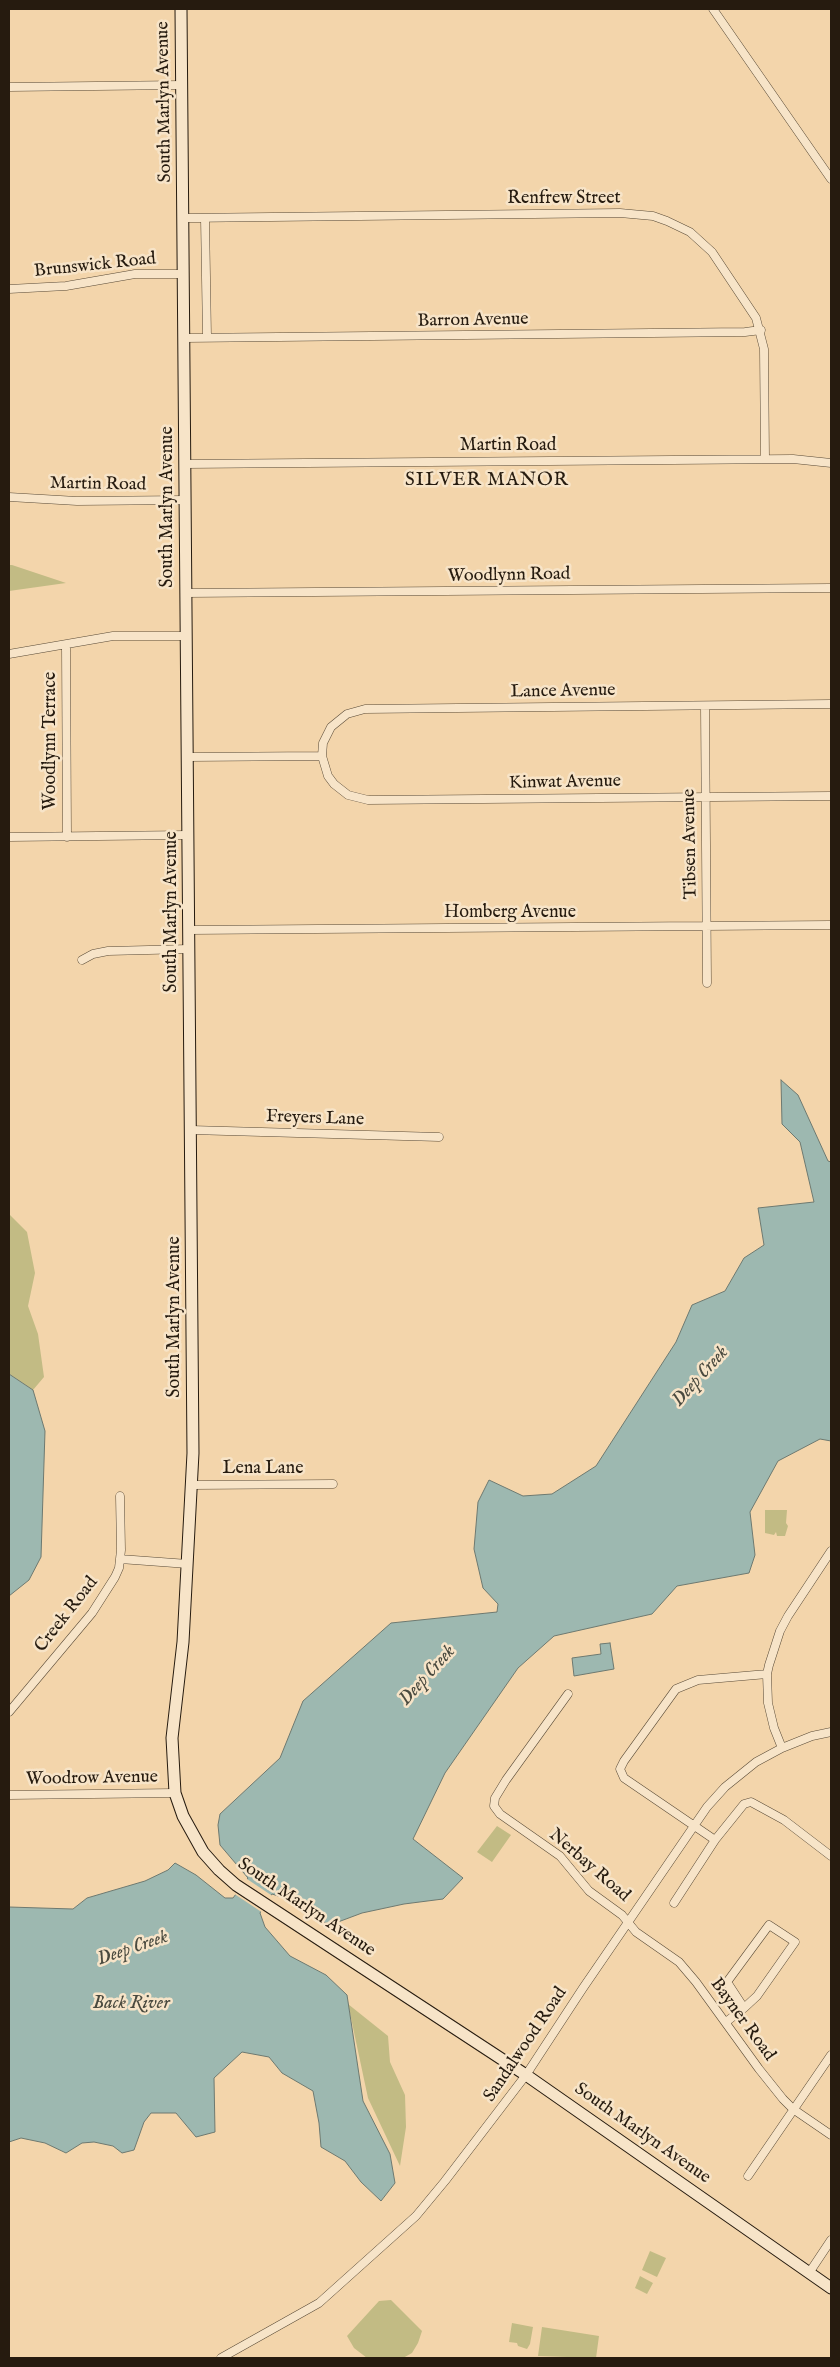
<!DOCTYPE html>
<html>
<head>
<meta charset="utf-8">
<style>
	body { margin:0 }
	#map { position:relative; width:840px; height:2367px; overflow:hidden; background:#f3d5ab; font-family:"IM FELL English",serif }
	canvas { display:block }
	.frame { position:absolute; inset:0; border:10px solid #261b0f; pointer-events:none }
</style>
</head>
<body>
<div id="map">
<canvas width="840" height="2367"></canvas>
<div class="frame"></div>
</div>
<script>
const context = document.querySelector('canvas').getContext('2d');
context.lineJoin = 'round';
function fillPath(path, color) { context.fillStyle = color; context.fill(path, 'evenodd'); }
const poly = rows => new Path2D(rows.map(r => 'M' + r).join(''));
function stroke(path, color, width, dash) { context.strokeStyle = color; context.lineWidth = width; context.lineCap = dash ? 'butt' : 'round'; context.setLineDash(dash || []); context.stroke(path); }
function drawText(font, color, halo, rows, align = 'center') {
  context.font = font + ' "IM FELL English",serif'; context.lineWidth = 5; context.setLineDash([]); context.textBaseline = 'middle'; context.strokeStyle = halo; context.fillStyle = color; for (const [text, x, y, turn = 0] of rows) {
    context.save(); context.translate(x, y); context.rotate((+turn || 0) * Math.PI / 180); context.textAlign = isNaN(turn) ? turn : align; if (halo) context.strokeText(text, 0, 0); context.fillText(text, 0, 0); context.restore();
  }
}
fillPath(poly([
	[9,565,12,565,66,583,9,591],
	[9,1214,27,1232,35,1273,28,1306,38,1334,44,1377,33,1390,9,1374],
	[765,1510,787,1510,786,1523,788,1526,785,1536,777,1536,776,1532,774,1535,765,1533],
	[497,1826,511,1835,492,1862,477,1852],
	[348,2004,388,2036,390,2062,405,2095,406,2127,400,2166,368,2098],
	[650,2251,666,2258,657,2277,642,2270],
	[640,2276,653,2283,647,2294,635,2288],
	[391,2300,422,2331,418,2343,412,2353,403,2358,367,2358,354,2348,347,2336,379,2301],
	[512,2323,533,2327,530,2344,527,2349,518,2346,517,2343,509,2342],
	[542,2327,599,2336,596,2358,538,2356]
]), '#c2bb84');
const water = poly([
	[781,1080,798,1095,828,1161,831,1162,831,1441,820,1439,778,1461,750,1512,755,1555,749,1573,677,1586,652,1614,554,1636,518,1668,445,1773,413,1839,463,1878,443,1899,404,1904,362,1913,338,1922,326,1923,305,1914,287,1899,272,1894,260,1913,265,1927,290,1956,326,1975,347,1995,363,2101,390,2154,395,2183,381,2201,361,2182,345,2161,321,2147,319,2123,313,2091,282,2073,269,2057,242,2052,214,2078,215,2132,196,2137,176,2113,151,2113,144,2122,134,2150,122,2153,113,2146,94,2142,82,2143,66,2153,45,2143,21,2138,9,2142,9,1907,73,1909,87,1898,145,1881,168,1870,175,1863,196,1875,225,1898,233,1898,248,1878,220,1845,218,1825,220,1814,280,1758,303,1701,391,1623,497,1612,498,1604,483,1588,474,1549,478,1502,489,1480,523,1496,552,1494,596,1466,676,1342,692,1305,725,1291,744,1258,764,1245,758,1208,814,1202,800,1142,782,1124,781,1080],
	[9,1374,33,1390,45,1431,41,1557,29,1580,9,1596,9,1374],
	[610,1643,614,1669,574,1676,572,1658,601,1654,600,1644,610,1643]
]);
fillPath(water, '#9db8b0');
stroke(water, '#6d7970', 1);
fillPath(poly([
	[244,1877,274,1897,263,1913,233,1893]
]), '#f3d5ab');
const street = poly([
	[713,9,831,179],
	[9,87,182,85],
	[184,218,620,213,653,216,667,221,690,232,712,252,756,318,764,349,765,459],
	[205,218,207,337],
	[9,289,66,286,135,274,184,274],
	[185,338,745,332,761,330],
	[185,464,793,459,831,463],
	[9,497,77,501,186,500],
	[186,593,831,588],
	[66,645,67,837],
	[9,654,113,636,186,636],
	[831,704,365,709,347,714,331,727,323,743,322,756,328,776,334,784,348,795,368,800,831,796],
	[705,706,707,983],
	[188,757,322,756],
	[9,837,188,835],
	[189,930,831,925],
	[82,960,93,954,108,951,189,949],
	[191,1130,439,1137],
	[192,1485,333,1484],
	[120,1559,188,1564],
	[568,1694,506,1780,495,1798,494,1806,500,1814,560,1856,589,1891,622,1915,636,1932,679,1962,696,1982,759,2069,783,2099,793,2109,831,2135],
	[9,1712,92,1613,115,1577,119,1568,121,1550,120,1496],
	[782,1748,774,1728,768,1703,767,1674,769,1665,780,1631,788,1616,831,1551],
	[9,1795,175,1793],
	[715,1840,624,1778,620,1769,624,1761,676,1689,698,1680,767,1674],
	[674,1903,715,1840,744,1804,751,1802,784,1820,831,1856],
	[726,2022,744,2008,757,1996,795,1942,769,1925,727,1982,744,2008],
	[748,2176,831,2055],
	[809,2273,831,2240],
	[221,2358,319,2303,416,2216,445,2181,526,2075,583,1988,707,1807,725,1787,756,1762,782,1748,812,1736,831,1732]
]);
const secondary = poly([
	[181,9,193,1453,183,1642,172,1738,175,1793,183,1816,203,1852,219,1870,236,1885,526,2075,831,2288]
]);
stroke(street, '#594a36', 9);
stroke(secondary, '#261b0f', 13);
stroke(street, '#f7e4c8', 8);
stroke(secondary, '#f7e4c8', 11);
drawText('18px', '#261b0f', '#f7e4c8', [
	["South Marlyn Avenue",165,102,-91],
	["Renfrew Street",564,199],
	["Brunswick Road",95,266,-6],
	["Barron Avenue",473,321,-1],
	["Martin Road",508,446],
	["Martin Road",98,485,1],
	["South Marlyn Avenue",168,507,-90],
	["Woodlynn Road",509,576,-1],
	["Lance Avenue",563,692,-1],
	["Woodlynn Terrace",51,741,-90],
	["Kinwat Avenue",565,783,-1],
	["Tibsen Avenue",691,844,-91],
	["South Marlyn Avenue",172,912,-90],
	["Homberg Avenue",510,913],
	["Freyers Lane",315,1119,2],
	["South Marlyn Avenue",175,1317,-90],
	["Lena Lane",263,1469],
	["Creek Road",67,1615,-52],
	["Woodrow Avenue",92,1779,-1],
	["Nerbay Road",589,1866,41],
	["South Marlyn Avenue",306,1908,34],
	["Bayner Road",742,2020,54],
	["Sandalwood Road",526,2045,-56],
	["South Marlyn Avenue",642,2134,35]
]);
context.letterSpacing = '1px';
drawText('19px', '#261b0f', '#f7e4c8', [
	["SILVER MANOR",487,481]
]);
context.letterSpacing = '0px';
drawText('italic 19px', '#4a4a3f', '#f7e4c8', [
	["Deep Creek",701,1377,-48],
	["Deep Creek",428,1676,-48],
	["Deep Creek",133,1949,-19],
	["Back River",131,2004]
]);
</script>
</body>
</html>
